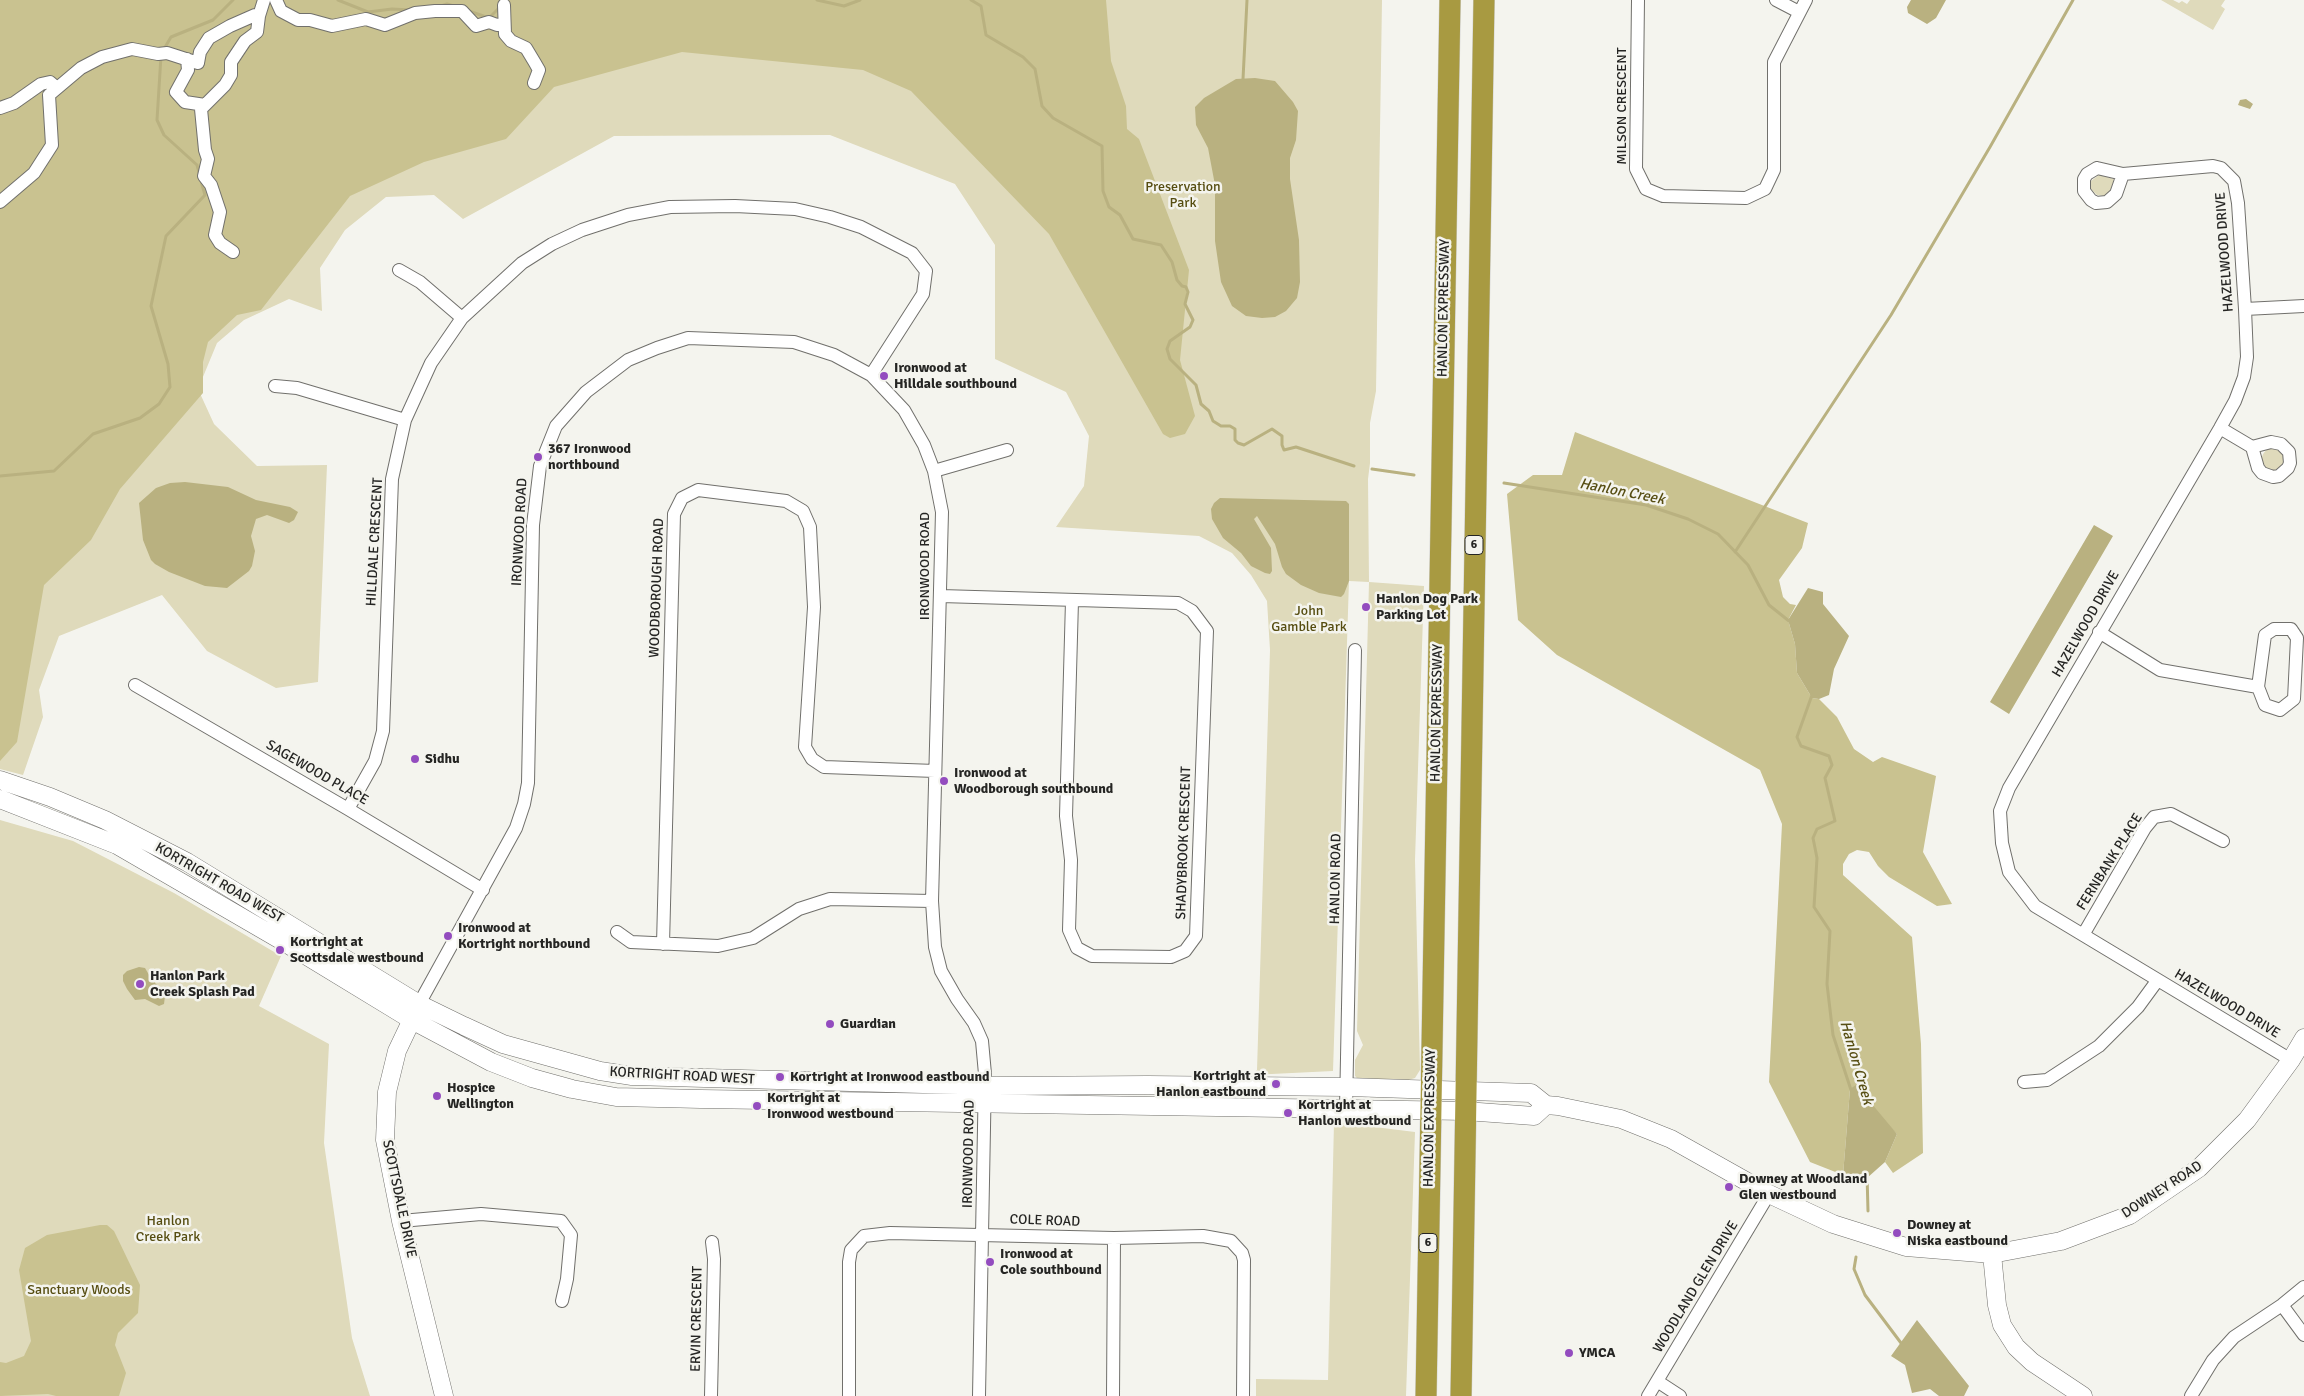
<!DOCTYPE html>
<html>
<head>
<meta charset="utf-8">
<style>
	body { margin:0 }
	canvas { display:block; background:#f4f4ee }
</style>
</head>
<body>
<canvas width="2304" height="1396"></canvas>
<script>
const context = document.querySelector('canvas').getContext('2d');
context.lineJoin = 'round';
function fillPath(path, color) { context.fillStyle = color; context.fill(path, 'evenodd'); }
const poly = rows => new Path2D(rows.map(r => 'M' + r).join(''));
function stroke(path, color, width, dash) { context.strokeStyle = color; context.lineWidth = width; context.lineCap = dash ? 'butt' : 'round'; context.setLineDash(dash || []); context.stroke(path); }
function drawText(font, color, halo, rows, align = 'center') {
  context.font = font + ' Signika,sans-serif'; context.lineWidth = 5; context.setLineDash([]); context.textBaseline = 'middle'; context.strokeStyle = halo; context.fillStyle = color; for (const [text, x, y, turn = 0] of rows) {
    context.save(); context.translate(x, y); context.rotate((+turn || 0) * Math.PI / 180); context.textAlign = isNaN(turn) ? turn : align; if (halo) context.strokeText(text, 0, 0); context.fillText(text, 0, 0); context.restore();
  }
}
fillPath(poly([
	[0,0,1382,0,1376,391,1370,423,1370,463,1368,479,1369,582,1424,586,1415,860,1420,1070,1415,1078,1405,1081,1361,1082,1355,1076,1355,1060,1363,1045,1357,1031,1369,582,1349,581,1333,1071,1251,1075,1257,1070,1270,650,1267,601,1251,575,1232,553,1199,536,1056,527,1084,486,1089,436,1066,392,995,359,995,245,955,184,830,135,614,136,463,219,434,195,386,197,345,230,320,268,322,311,289,299,244,320,217,343,198,389,214,424,257,466,327,465,318,682,276,688,207,651,162,595,59,636,39,690,43,717,23,775,0,769],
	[2161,0,2173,0,2179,3,2182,1,2187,4,2190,0,2225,0,2221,6,2225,9,2213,30],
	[2099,175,2114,179,2110,192,2104,196,2097,195,2090,188,2091,181],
	'2262 459a11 11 0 1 1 22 0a11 11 0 1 1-22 0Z',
	[0,820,73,841,174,893,281,956,259,1006,329,1044,324,1143,352,1338,370,1396,0,1396],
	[1334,1122,1415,1132,1406,1396,1256,1396,1256,1379,1328,1380]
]), '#dfdabb');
fillPath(poly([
	[0,0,1106,0,1111,61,1126,106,1127,129,1139,139,1189,270,1180,360,1195,416,1185,434,1170,438,1163,434,1049,234,911,91,863,70,682,52,554,87,506,139,424,162,350,196,261,310,237,315,208,342,203,362,203,393,120,489,91,540,44,585,17,742,0,761],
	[1575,432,1808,523,1802,548,1779,580,1783,597,1790,604,1796,605,1788,620,1795,644,1797,673,1812,698,1819,699,1837,717,1854,749,1873,762,1882,757,1936,776,1923,852,1952,904,1937,906,1889,877,1878,866,1869,852,1857,850,1849,854,1843,864,1843,875,1912,937,1921,1044,1923,1153,1893,1173,1885,1162,1897,1134,1850,1089,1843,1175,1810,1162,1769,1082,1782,824,1760,770,1557,655,1518,620,1507,494,1533,475,1562,475],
	[100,1225,107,1225,114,1231,140,1285,138,1313,118,1333,115,1345,126,1373,119,1396,56,1396,48,1394,0,1396,0,1362,6,1363,24,1356,31,1341,19,1270,25,1248,47,1235]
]), '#c9c290');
fillPath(poly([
	[1911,0,1946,0,1936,18,1927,24,1908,13,1907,7],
	[1255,78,1275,81,1293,102,1298,111,1296,140,1290,158,1290,179,1299,240,1300,282,1297,298,1286,311,1275,317,1262,318,1246,316,1232,306,1221,282,1215,241,1215,185,1208,148,1196,125,1195,107,1204,98,1236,79],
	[2246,99,2253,104,2250,109,2238,105,2240,100],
	[185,482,228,487,256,500,290,507,298,512,294,520,289,523,267,515,256,519,251,536,255,551,252,566,249,571,227,588,205,586,169,572,155,564,151,560,143,540,139,503,156,488,170,483],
	[1220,498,1346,501,1349,504,1349,581,1344,594,1341,597,1319,593,1301,585,1286,574,1282,567,1275,544,1257,516,1254,519,1271,548,1272,571,1270,574,1265,573,1251,566,1241,553,1223,538,1212,519,1211,509,1214,503],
	[2094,525,2113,536,2009,714,1990,702],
	[1808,588,1823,592,1823,604,1849,636,1834,669,1829,695,1819,699,1812,698,1797,673,1795,644,1788,620],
	[139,967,145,968,152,980,160,988,160,993,165,996,164,1004,159,1006,145,999,135,1000,127,989,123,981,123,975,127,971],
	[1856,1085,1897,1134,1885,1162,1867,1178,1843,1175,1850,1089],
	[1917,1320,1969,1386,1964,1396,1939,1396,1930,1389,1912,1393,1905,1365,1891,1356]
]), '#b9b180');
stroke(poly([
	[338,0,368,12,392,9,410,10],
	[817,0,844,6,860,0],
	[971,0,981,6,986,35,1023,57,1035,69,1042,106,1053,118,1102,146,1103,191,1109,207,1120,215,1133,239,1161,245,1172,262,1177,280,1182,286,1186,287,1188,292,1185,304,1193,320,1190,327,1170,341,1167,349,1170,359,1196,385,1201,404,1209,411,1213,421,1221,426,1230,426,1235,429,1235,440,1238,443,1244,445,1272,429,1282,436,1282,445,1284,450,1296,447,1354,466],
	[441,6,447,4,454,6],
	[469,11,489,18,500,7],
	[164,49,171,37,213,20,233,0],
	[161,56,157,120,164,135,197,165,199,173],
	[1243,79,1247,0],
	[1372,469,1414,475],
	[0,476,54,471,93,434,140,418,159,404,170,387,168,364,151,306,166,236,205,195,201,181],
	[1504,483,1646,505,1688,519,1718,534,1748,565,1769,605,1789,621],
	[1735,552,1891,315,1990,147,2073,0],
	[1812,695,1797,737,1801,746,1829,756,1832,765,1825,778,1835,821,1817,829,1813,838,1817,858,1814,907,1830,931,1827,984,1833,1035,1851,1090],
	[1867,1174,1868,1211],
	[1856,1257,1854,1269,1865,1295,1901,1343]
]), '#b9b180', 3);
const street = poly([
	[276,0,281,11,298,20,310,20,332,26,366,19,385,25,415,13,435,11,462,11,476,26,489,22,497,25,504,24],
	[1638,0,1636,169,1646,189,1663,196,1746,198,1765,189,1774,170,1774,62,1806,0],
	[1776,0,1799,12],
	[504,5,505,34,511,41,526,48,535,63,539,70,534,83],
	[187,59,188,70,176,92,185,102,205,105],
	[0,108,14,103,41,84,50,82,57,88],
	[2097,168,2123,174,2116,194,2107,202,2096,203,2091,200,2084,191,2084,179,2087,174,2097,168],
	[2123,174,2213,166,2221,168,2234,181,2238,203,2245,309,2247,357,2244,377,2235,401,2220,428,2009,788,2000,811,2002,843,2009,872,2035,906,2291,1060],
	[0,202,34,173,52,145,49,95,81,68,102,57,132,49,158,54,167,53,198,63,200,52,209,38,230,26,255,15,259,16,264,0],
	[233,252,220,243,215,235,220,212,211,185,204,176,208,159,205,150,201,109,225,85,231,75,231,62,245,41,257,32,259,16],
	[399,270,420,282,462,318],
	[2245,309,2304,306],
	[275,386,297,388,405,420],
	[2220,428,2252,447,2258,468,2262,473,2273,477,2279,476,2288,468,2290,463,2289,452,2281,444,2271,442,2252,447],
	[934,471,1007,450],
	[941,596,1178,603,1192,611,1207,631,1196,936,1185,951,1171,957,1092,956,1077,948,1069,930,1071,860,1066,816,1072,601],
	[2274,629,2291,629,2297,638,2294,699,2280,710,2265,705,2258,687,2265,635,2274,629],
	[2099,632,2160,670,2258,687],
	[135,685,348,809,483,890],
	[348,809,375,761,383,731,392,479,405,420,431,363,462,318,522,263,552,244,582,230,628,215,670,207,735,206,795,209,830,217,861,227,912,253,926,271,923,294,871,375],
	[617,932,631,942,718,946,753,938,799,909,830,899,932,901],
	[2083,935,2145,828,2154,817,2171,814,2223,841],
	[663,944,674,514,682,498,698,490,786,501,803,511,810,527,814,607,805,747,812,759,824,767,935,771],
	[419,1004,516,828,524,804,528,783,533,525,540,466,556,426,586,392,628,360,657,348,688,338,794,342,834,355,871,375,904,410,924,445,934,471,942,512,932,901,935,947,941,971,957,999,974,1023,982,1041,985,1074,979,1396],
	[2024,1082,2047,1080,2099,1046,2138,1007,2157,981],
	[1346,1109,1355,650],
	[401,1221,481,1214,561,1221,571,1235,567,1279,562,1301],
	[2282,1305,2304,1335],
	[1657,1381,1680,1396],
	[711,1396,714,1259,712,1242],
	[849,1396,849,1262,851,1250,864,1236,890,1233,1114,1238,1203,1236,1231,1241,1242,1253,1244,1260,1243,1396],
	[1113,1396,1114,1238],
	[1648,1396,1769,1194],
	[2191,1396,2213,1360,2234,1337,2282,1305,2304,1287]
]);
const secondary = poly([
	[0,780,50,797,105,820,187,862,419,1004,464,1026,503,1044,600,1071,632,1076,996,1086,1148,1085,1347,1087,1531,1093,1546,1105,1558,1106,1621,1119,1671,1139,1769,1194,1833,1224,1906,1247,1992,1254,2061,1241,2130,1215,2199,1168,2247,1120,2291,1060,2304,1038],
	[0,799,117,845,279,939,412,1020,491,1062,532,1078,572,1089,616,1097,701,1099,1346,1109,1465,1111,1534,1116,1546,1105],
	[417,1009,397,1051,387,1092,385,1140,401,1221,444,1396],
	[1992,1254,1997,1305,2002,1325,2016,1347,2032,1362,2083,1396]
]);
const highway = poly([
	[1426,1396,1450,0],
	[1461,1396,1484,0]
]);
stroke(street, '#71706c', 14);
stroke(secondary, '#71706c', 19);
stroke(highway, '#cfcfcf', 22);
stroke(street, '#fff', 12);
stroke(secondary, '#fff', 18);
stroke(highway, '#a89a41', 21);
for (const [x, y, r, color] of [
	[884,376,5,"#934cbf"],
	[538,457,5,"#934cbf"],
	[1366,607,5,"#934cbf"],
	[415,759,5,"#934cbf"],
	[944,781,5,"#934cbf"],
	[448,936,5,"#934cbf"],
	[280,950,5,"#934cbf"],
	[140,984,5,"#934cbf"],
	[830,1024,5,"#934cbf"],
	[780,1077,5,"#934cbf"],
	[1276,1084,5,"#934cbf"],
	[437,1096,5,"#934cbf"],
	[757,1106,5,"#934cbf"],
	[1288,1113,5,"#934cbf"],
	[1729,1187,5,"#934cbf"],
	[1897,1233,5,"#934cbf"],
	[990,1262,5,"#934cbf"],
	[1569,1353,5,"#934cbf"]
]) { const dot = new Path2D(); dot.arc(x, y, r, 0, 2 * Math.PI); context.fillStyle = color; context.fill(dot); stroke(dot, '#f4f4ee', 2); }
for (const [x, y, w] of [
	[1474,545,18],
	[1428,1243,18]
]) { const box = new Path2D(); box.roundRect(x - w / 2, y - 9.5, w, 19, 4); context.fillStyle = '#f4f4ee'; context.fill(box); stroke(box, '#252523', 1); }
drawText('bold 12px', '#252523', null, [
	["6",1474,545],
	["6",1428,1243]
]);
drawText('14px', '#252523', '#f4f4ee', [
	["MILSON CRESCENT",1622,106,-90],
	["HAZELWOOD DRIVE",2225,252,-94],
	["HANLON EXPRESSWAY",1444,308,-89],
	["IRONWOOD ROAD",520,532,-87],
	["HILLDALE CRESCENT",375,542,-87],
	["IRONWOOD ROAD",925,566,-90],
	["WOODBOROUGH ROAD",657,588,-88],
	["HAZELWOOD DRIVE",2086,624,-60],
	["HANLON EXPRESSWAY",1437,713,-89],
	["SAGEWOOD PLACE",317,773,30],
	["SHADYBROOK CRESCENT",1184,843,-88],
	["FERNBANK PLACE",2110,862,-58],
	["HANLON ROAD",1336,879,-89],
	["KORTRIGHT ROAD WEST",219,883,30],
	["HAZELWOOD DRIVE",2227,1004,31],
	["KORTRIGHT ROAD WEST",682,1076,3],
	["HANLON EXPRESSWAY",1430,1118,-89],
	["IRONWOOD ROAD",969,1154,-89],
	["DOWNEY ROAD",2162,1190,-33],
	["SCOTTSDALE DRIVE",399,1199,78],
	["COLE ROAD",1045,1221,2],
	["WOODLAND GLEN DRIVE",1696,1287,-59],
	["ERVIN CRESCENT",697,1319,-89]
]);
drawText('14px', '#564d11', '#f4f4ee', [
	["Preservation",1183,187],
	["Park",1183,203],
	["John",1309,611],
	["Gamble Park",1309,627],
	["Hanlon",168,1221],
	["Creek Park",168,1237],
	["Sanctuary Woods",79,1290]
]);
drawText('bold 14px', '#252523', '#f4f4ee', [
	["Ironwood at",894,368],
	["Hilldale southbound",894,384],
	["367 Ironwood",548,449],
	["northbound",548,465],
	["Hanlon Dog Park",1376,599],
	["Parking Lot",1376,615],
	["Sidhu",425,759],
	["Ironwood at",954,773],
	["Woodborough southbound",954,789],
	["Ironwood at",458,928],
	["Kortright northbound",458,944],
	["Kortright at",290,942],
	["Scottsdale westbound",290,958],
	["Hanlon Park",150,976],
	["Creek Splash Pad",150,992],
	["Guardian",840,1024],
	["Kortright at",1266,1076,"right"],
	["Hanlon eastbound",1266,1092,"right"],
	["Kortright at Ironwood eastbound",790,1077],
	["Hospice",447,1088],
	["Wellington",447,1104],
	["Kortright at",767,1098],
	["Ironwood westbound",767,1114],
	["Kortright at",1298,1105],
	["Hanlon westbound",1298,1121],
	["Downey at Woodland",1739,1179],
	["Glen westbound",1739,1195],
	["Downey at",1907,1225],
	["Niska eastbound",1907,1241],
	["Ironwood at",1000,1254],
	["Cole southbound",1000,1270],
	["YMCA",1579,1353]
], 'left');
drawText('italic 15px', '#574e13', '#f4f4ee', [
	["Hanlon Creek",1622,492,11],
	["Hanlon Creek",1856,1063,74]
]);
</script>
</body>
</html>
